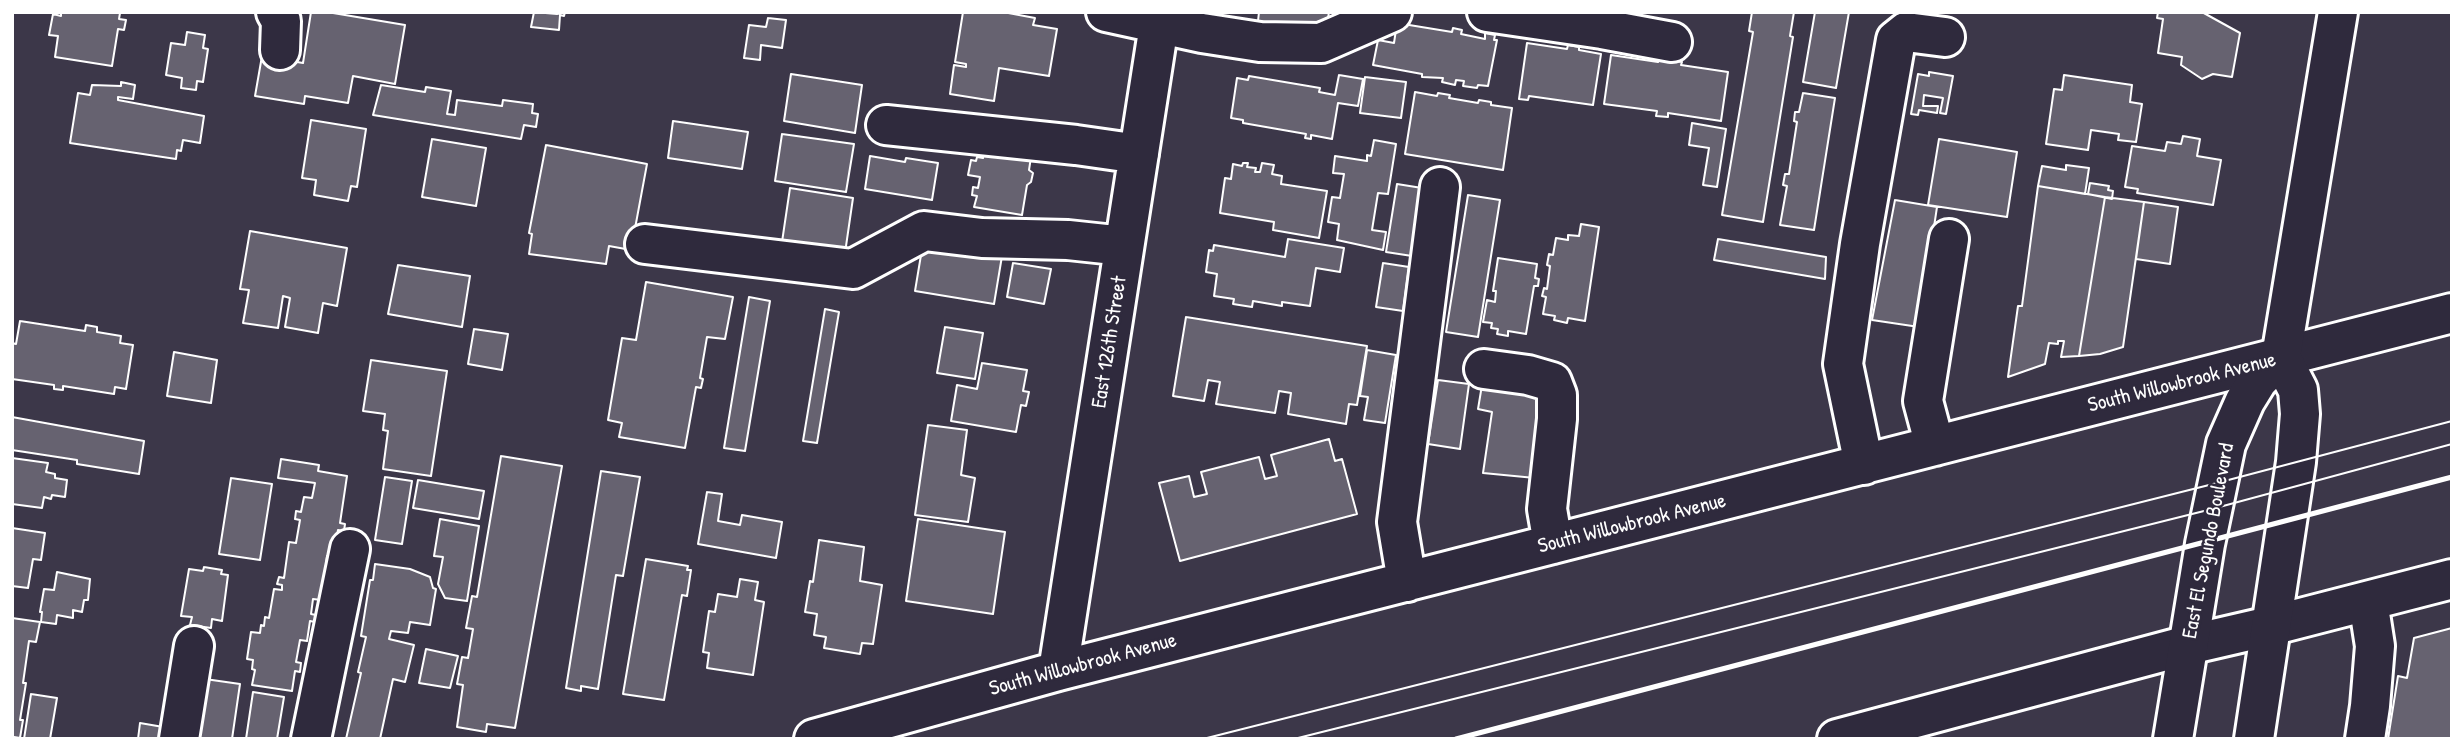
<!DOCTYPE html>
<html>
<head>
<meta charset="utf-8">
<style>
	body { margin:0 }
	#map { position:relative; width:2464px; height:751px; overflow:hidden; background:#3c3749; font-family:"Patrick Hand",sans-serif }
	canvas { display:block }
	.frame { position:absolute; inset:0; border:14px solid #fff; pointer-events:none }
</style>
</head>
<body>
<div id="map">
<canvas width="2464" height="751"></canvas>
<div class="frame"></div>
</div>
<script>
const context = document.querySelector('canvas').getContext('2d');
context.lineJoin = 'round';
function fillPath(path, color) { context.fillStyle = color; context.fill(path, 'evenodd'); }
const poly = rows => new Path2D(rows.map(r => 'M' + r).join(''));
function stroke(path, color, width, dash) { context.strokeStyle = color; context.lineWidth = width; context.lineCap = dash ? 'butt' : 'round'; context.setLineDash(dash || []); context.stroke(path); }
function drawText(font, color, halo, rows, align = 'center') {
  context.font = font + ' "Patrick Hand",sans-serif'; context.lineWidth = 5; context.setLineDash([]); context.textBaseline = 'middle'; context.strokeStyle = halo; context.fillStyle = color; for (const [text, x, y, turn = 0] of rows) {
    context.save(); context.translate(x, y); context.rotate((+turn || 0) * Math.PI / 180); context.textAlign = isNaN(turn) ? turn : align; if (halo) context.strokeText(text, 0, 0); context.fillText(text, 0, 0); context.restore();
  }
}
const building = poly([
	[61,12,120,13,119,19,126,20,124,30,118,29,112,66,55,57,58,36,49,35,53,14,61,16,61,12],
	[311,12,327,12,405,25,395,84,353,76,348,103,305,96,304,104,255,96,262,56,303,63,311,12],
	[534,12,557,14,565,12,564,16,560,15,559,30,531,27,534,12],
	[963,12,1003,12,1035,18,1033,25,1057,29,1049,76,999,68,994,101,950,94,954,65,966,67,966,64,955,62,963,12],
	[1259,12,1329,12,1326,31,1258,21,1259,12],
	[1752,12,1794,12,1790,36,1793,37,1763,222,1722,215,1753,32,1749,31,1752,12],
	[1815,12,1849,12,1836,88,1803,82,1815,12],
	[2158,12,2202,12,2240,33,2232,77,2213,74,2202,79,2181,65,2182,57,2158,53,2163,19,2157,18,2158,12],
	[768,18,786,20,782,48,761,45,760,60,744,58,749,25,766,27,768,18],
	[1397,23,1452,32,1453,28,1462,30,1461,34,1485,39,1485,33,1495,35,1494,40,1497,40,1488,86,1478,85,1477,88,1463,86,1464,81,1456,80,1455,85,1442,82,1443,78,1422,77,1422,74,1373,65,1378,40,1394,43,1397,23],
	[187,32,205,35,203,48,208,49,203,82,197,81,196,90,181,88,182,78,166,75,171,43,185,45,187,32],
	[1527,43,1567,49,1568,45,1579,47,1579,50,1601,54,1593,105,1529,96,1528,100,1519,99,1527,43],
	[1611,55,1658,62,1658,58,1682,62,1681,65,1728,72,1721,121,1668,113,1668,117,1656,116,1657,111,1604,104,1611,55],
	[1929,72,1953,76,1946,114,1940,113,1943,98,1924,95,1923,106,1938,106,1937,113,1919,110,1918,115,1911,114,1918,74,1929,76,1929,72],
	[791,74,862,85,855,133,784,121,791,74],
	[1339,75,1363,79,1358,106,1338,103,1332,139,1311,135,1311,139,1305,138,1306,134,1243,123,1243,120,1231,118,1237,78,1248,80,1249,76,1320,88,1319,92,1335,95,1339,75],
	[2064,75,2132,85,2130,102,2142,104,2136,142,2118,140,2119,134,2091,130,2088,150,2046,144,2054,89,2062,90,2064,75],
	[1365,77,1406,82,1401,118,1360,113,1365,77],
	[121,82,135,85,133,99,118,97,118,100,204,116,200,143,183,140,181,151,177,150,176,159,70,143,78,93,90,95,92,85,121,86,121,82],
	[381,85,425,92,426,87,451,91,447,114,455,115,457,100,502,106,503,100,533,104,532,113,538,114,536,127,524,125,521,139,373,115,381,85],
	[1415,92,1437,96,1438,93,1450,95,1449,98,1478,103,1479,100,1491,102,1491,105,1512,108,1503,170,1405,154,1415,92],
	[1803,93,1835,98,1814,230,1780,225,1787,186,1783,185,1785,174,1789,174,1797,122,1794,121,1795,112,1799,112,1803,93],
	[311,120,366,129,357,187,351,186,348,201,314,195,316,180,302,178,311,120],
	[673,121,748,132,742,169,668,158,673,121],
	[1692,123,1726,129,1717,187,1703,185,1709,148,1689,145,1692,123],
	[782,134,854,144,846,192,775,181,782,134],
	[2183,136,2200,139,2197,156,2221,160,2213,205,2137,193,2138,189,2125,187,2132,146,2165,151,2167,142,2181,144,2183,136],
	[432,139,486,148,476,206,422,197,432,139],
	[1939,139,2017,152,2007,217,1928,205,1939,139],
	[1374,140,1396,144,1388,194,1378,193,1372,230,1386,232,1383,250,1337,240,1339,224,1328,222,1332,197,1340,198,1344,174,1333,173,1335,156,1367,161,1367,155,1371,156,1374,140],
	[546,145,647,164,631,250,609,246,606,264,529,254,532,234,529,233,546,145],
	[984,146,1031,157,1029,170,1033,173,1031,182,1027,185,1022,215,974,207,977,196,972,195,973,187,978,188,980,177,968,175,971,160,976,161,977,157,983,158,984,146],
	[870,156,905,162,906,158,938,163,932,200,865,189,870,156],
	[1243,163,1248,163,1247,167,1256,168,1255,172,1260,172,1262,163,1274,165,1272,174,1282,176,1281,184,1327,191,1319,238,1273,230,1274,222,1220,213,1225,178,1231,179,1233,164,1242,166,1243,163],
	[2066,165,2089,168,2085,194,2038,186,2042,166,2066,170,2066,165],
	[2090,183,2109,186,2108,190,2113,191,2112,199,2088,194,2090,183],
	[1397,184,1422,188,1412,256,1386,252,1397,184],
	[2038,186,2105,197,2079,356,2061,357,2064,341,2058,341,2058,344,2049,343,2045,364,2008,377,2018,306,2022,306,2038,186],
	[790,188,853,198,845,253,782,242,790,188],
	[1468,195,1500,200,1478,337,1446,332,1468,195],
	[2105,197,2144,202,2123,347,2100,354,2079,356,2105,197],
	[1895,200,1937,207,1919,327,1872,320,1895,200],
	[2144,202,2178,207,2170,264,2136,259,2144,202],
	[1581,224,1599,227,1585,321,1568,318,1567,323,1554,320,1555,316,1543,314,1546,297,1542,296,1544,288,1547,289,1550,266,1547,265,1549,254,1553,255,1556,238,1568,240,1568,235,1579,236,1581,224],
	[250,231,347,248,337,306,323,303,318,333,285,327,290,298,283,296,278,328,243,323,249,290,240,289,250,231],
	[1288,239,1344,248,1340,272,1316,268,1310,306,1282,302,1282,306,1253,301,1252,307,1233,304,1234,299,1214,296,1217,274,1206,272,1209,250,1213,251,1214,245,1285,257,1288,239],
	[1718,239,1826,257,1825,279,1714,260,1718,239],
	[923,243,1002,256,994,304,915,291,923,243],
	[1498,258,1537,264,1535,278,1539,279,1538,286,1534,286,1526,334,1508,331,1508,336,1497,334,1498,329,1491,328,1492,323,1483,322,1487,300,1495,302,1496,291,1493,291,1498,258],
	[1013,263,1051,269,1044,304,1007,297,1013,263],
	[1383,263,1409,267,1403,311,1376,307,1383,263],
	[398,265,470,276,462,327,388,314,398,265],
	[646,282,733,297,725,339,707,337,700,378,703,379,701,388,696,387,685,448,619,437,622,423,608,420,622,338,636,340,646,282],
	[749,297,770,301,745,451,724,448,749,297],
	[825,309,839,312,817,443,803,441,825,309],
	[1186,317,1367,346,1357,405,1349,404,1346,424,1288,414,1291,393,1279,391,1275,413,1216,404,1220,382,1208,380,1204,401,1173,396,1186,317],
	[20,321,85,331,86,325,97,327,97,332,121,336,120,343,133,345,126,389,115,387,114,394,63,386,63,390,54,389,54,385,12,379,12,343,16,344,20,321],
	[945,327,983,333,975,379,937,373,945,327],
	[474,329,508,334,502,370,468,364,474,329],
	[1367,350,1396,355,1385,423,1364,420,1368,397,1360,396,1367,350],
	[174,352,217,360,211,403,167,396,174,352],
	[371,360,447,371,431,476,383,469,388,431,383,430,385,414,363,411,371,360],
	[982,363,1027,370,1023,391,1029,392,1026,406,1021,405,1016,432,951,421,957,385,977,389,982,363],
	[1438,380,1469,384,1460,449,1428,444,1438,380],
	[1482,385,1534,393,1544,407,1535,478,1483,473,1492,412,1478,409,1482,385],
	[12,417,144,441,139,474,77,464,77,460,12,450,12,417],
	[928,425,967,430,961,475,975,478,968,522,915,515,928,425],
	[1329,439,1335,461,1342,459,1357,514,1180,561,1159,483,1189,476,1194,497,1207,494,1201,472,1259,457,1265,479,1277,476,1271,455,1329,439],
	[501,456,562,466,515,728,487,724,486,732,457,727,463,685,457,684,462,657,468,658,473,629,466,628,472,596,477,597,501,456],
	[12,458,48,463,46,472,55,474,55,478,67,480,65,497,52,495,51,499,44,497,42,508,12,504,12,458],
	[281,459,319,465,318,471,347,476,340,523,345,524,344,531,338,530,334,557,327,556,325,573,330,573,321,600,313,599,311,614,316,615,315,622,310,621,307,641,300,640,296,662,301,663,300,672,295,671,292,691,252,685,255,670,252,669,253,660,247,659,251,632,260,633,261,625,264,626,265,617,269,618,274,589,282,590,282,585,277,584,279,577,284,578,289,542,296,543,300,520,295,519,296,511,301,512,304,497,312,498,315,483,278,478,281,459],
	[601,471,640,477,623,576,616,575,598,689,581,686,581,691,566,688,601,471],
	[385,477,412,481,402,544,375,540,385,477],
	[231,478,272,484,260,560,219,554,231,478],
	[418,480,484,491,479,519,413,508,418,480],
	[707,492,722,494,718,521,740,525,742,515,782,522,776,558,698,544,707,492],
	[440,519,479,526,467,601,445,598,438,584,443,557,434,556,440,519],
	[918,519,1005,532,993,614,906,601,918,519],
	[12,528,45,533,41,560,33,559,28,588,12,586,12,528],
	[819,540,864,547,860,581,882,585,873,644,862,643,860,654,824,648,826,637,814,635,817,614,805,612,810,581,813,582,819,540],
	[646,559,688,566,687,570,691,570,687,596,682,595,664,700,623,694,646,559],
	[375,564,410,569,430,577,433,588,436,589,430,625,410,622,408,633,391,631,389,639,414,645,405,682,393,679,380,739,346,739,361,673,358,672,366,637,361,636,370,580,373,580,375,564],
	[204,567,222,570,221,574,228,575,222,621,212,619,211,628,190,625,192,617,181,616,189,569,203,571,204,567],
	[57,572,90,579,88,600,84,600,82,612,73,610,73,618,57,615,56,624,41,622,42,612,40,612,44,589,54,590,57,572],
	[740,579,758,582,755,600,764,602,753,675,707,668,709,653,703,652,709,611,715,612,718,594,737,597,740,579],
	[12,618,40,622,36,642,29,641,23,683,26,683,20,720,23,720,20,738,14,737,13,739,12,618],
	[2452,628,2452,739,2388,739,2398,676,2407,678,2414,638,2452,628],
	[426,649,458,656,450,688,419,683,426,649],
	[198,678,240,684,232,739,189,739,198,678],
	[253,692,284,697,277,739,246,739,253,692],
	[31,694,57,698,50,739,24,739,31,694],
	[140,723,169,728,167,739,138,739,140,723]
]);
fillPath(building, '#666270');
stroke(building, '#fff', 2);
const minor = poly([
	[276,12,281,21,280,50],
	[1106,12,1202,33,1260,42,1321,43,1392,12],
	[1487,12,1602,29,1672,42],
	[886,125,1076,145,1139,154],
	[645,244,853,269,924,231,982,238,1068,240,1124,246],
	[1484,369,1528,375,1552,382,1557,395,1557,419,1547,509,1553,544],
	[1935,446,1923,401,1949,239],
	[1864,465,1843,364,1860,244,1896,40,1906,32,1945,37],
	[1407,582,1397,522,1440,187],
	[1058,671,1161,12],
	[179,739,194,646],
	[311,739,350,549],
	[814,739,1058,671,2452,313],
	[1837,739,2188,645,2270,626,2452,579],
	[2365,739,2370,706,2375,646,2368,601]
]);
const major = poly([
	[2173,739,2205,544,2226,444,2245,401,2258,380,2281,357,2338,12],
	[2254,739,2296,462,2300,414,2298,390,2281,357]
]);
stroke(minor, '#fff', 44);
stroke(major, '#fff', 44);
stroke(minor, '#2f2a3d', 38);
stroke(major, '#2f2a3d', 38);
stroke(poly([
	[1203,739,2217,483,2452,421],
	[1294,739,2212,509,2452,444]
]), '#fff', 2);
stroke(poly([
	[1456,739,2452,477]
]), '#fff', 5);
drawText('21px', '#fff', '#2f2a3d', [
	["East 126th Street",1110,342,-81],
	["South Willowbrook Avenue",2182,383,-14],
	["South Willowbrook Avenue",1632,524,-14],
	["East El Segundo Boulevard",2209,541,-79],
	["South Willowbrook Avenue",1083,665,-15]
]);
</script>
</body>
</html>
